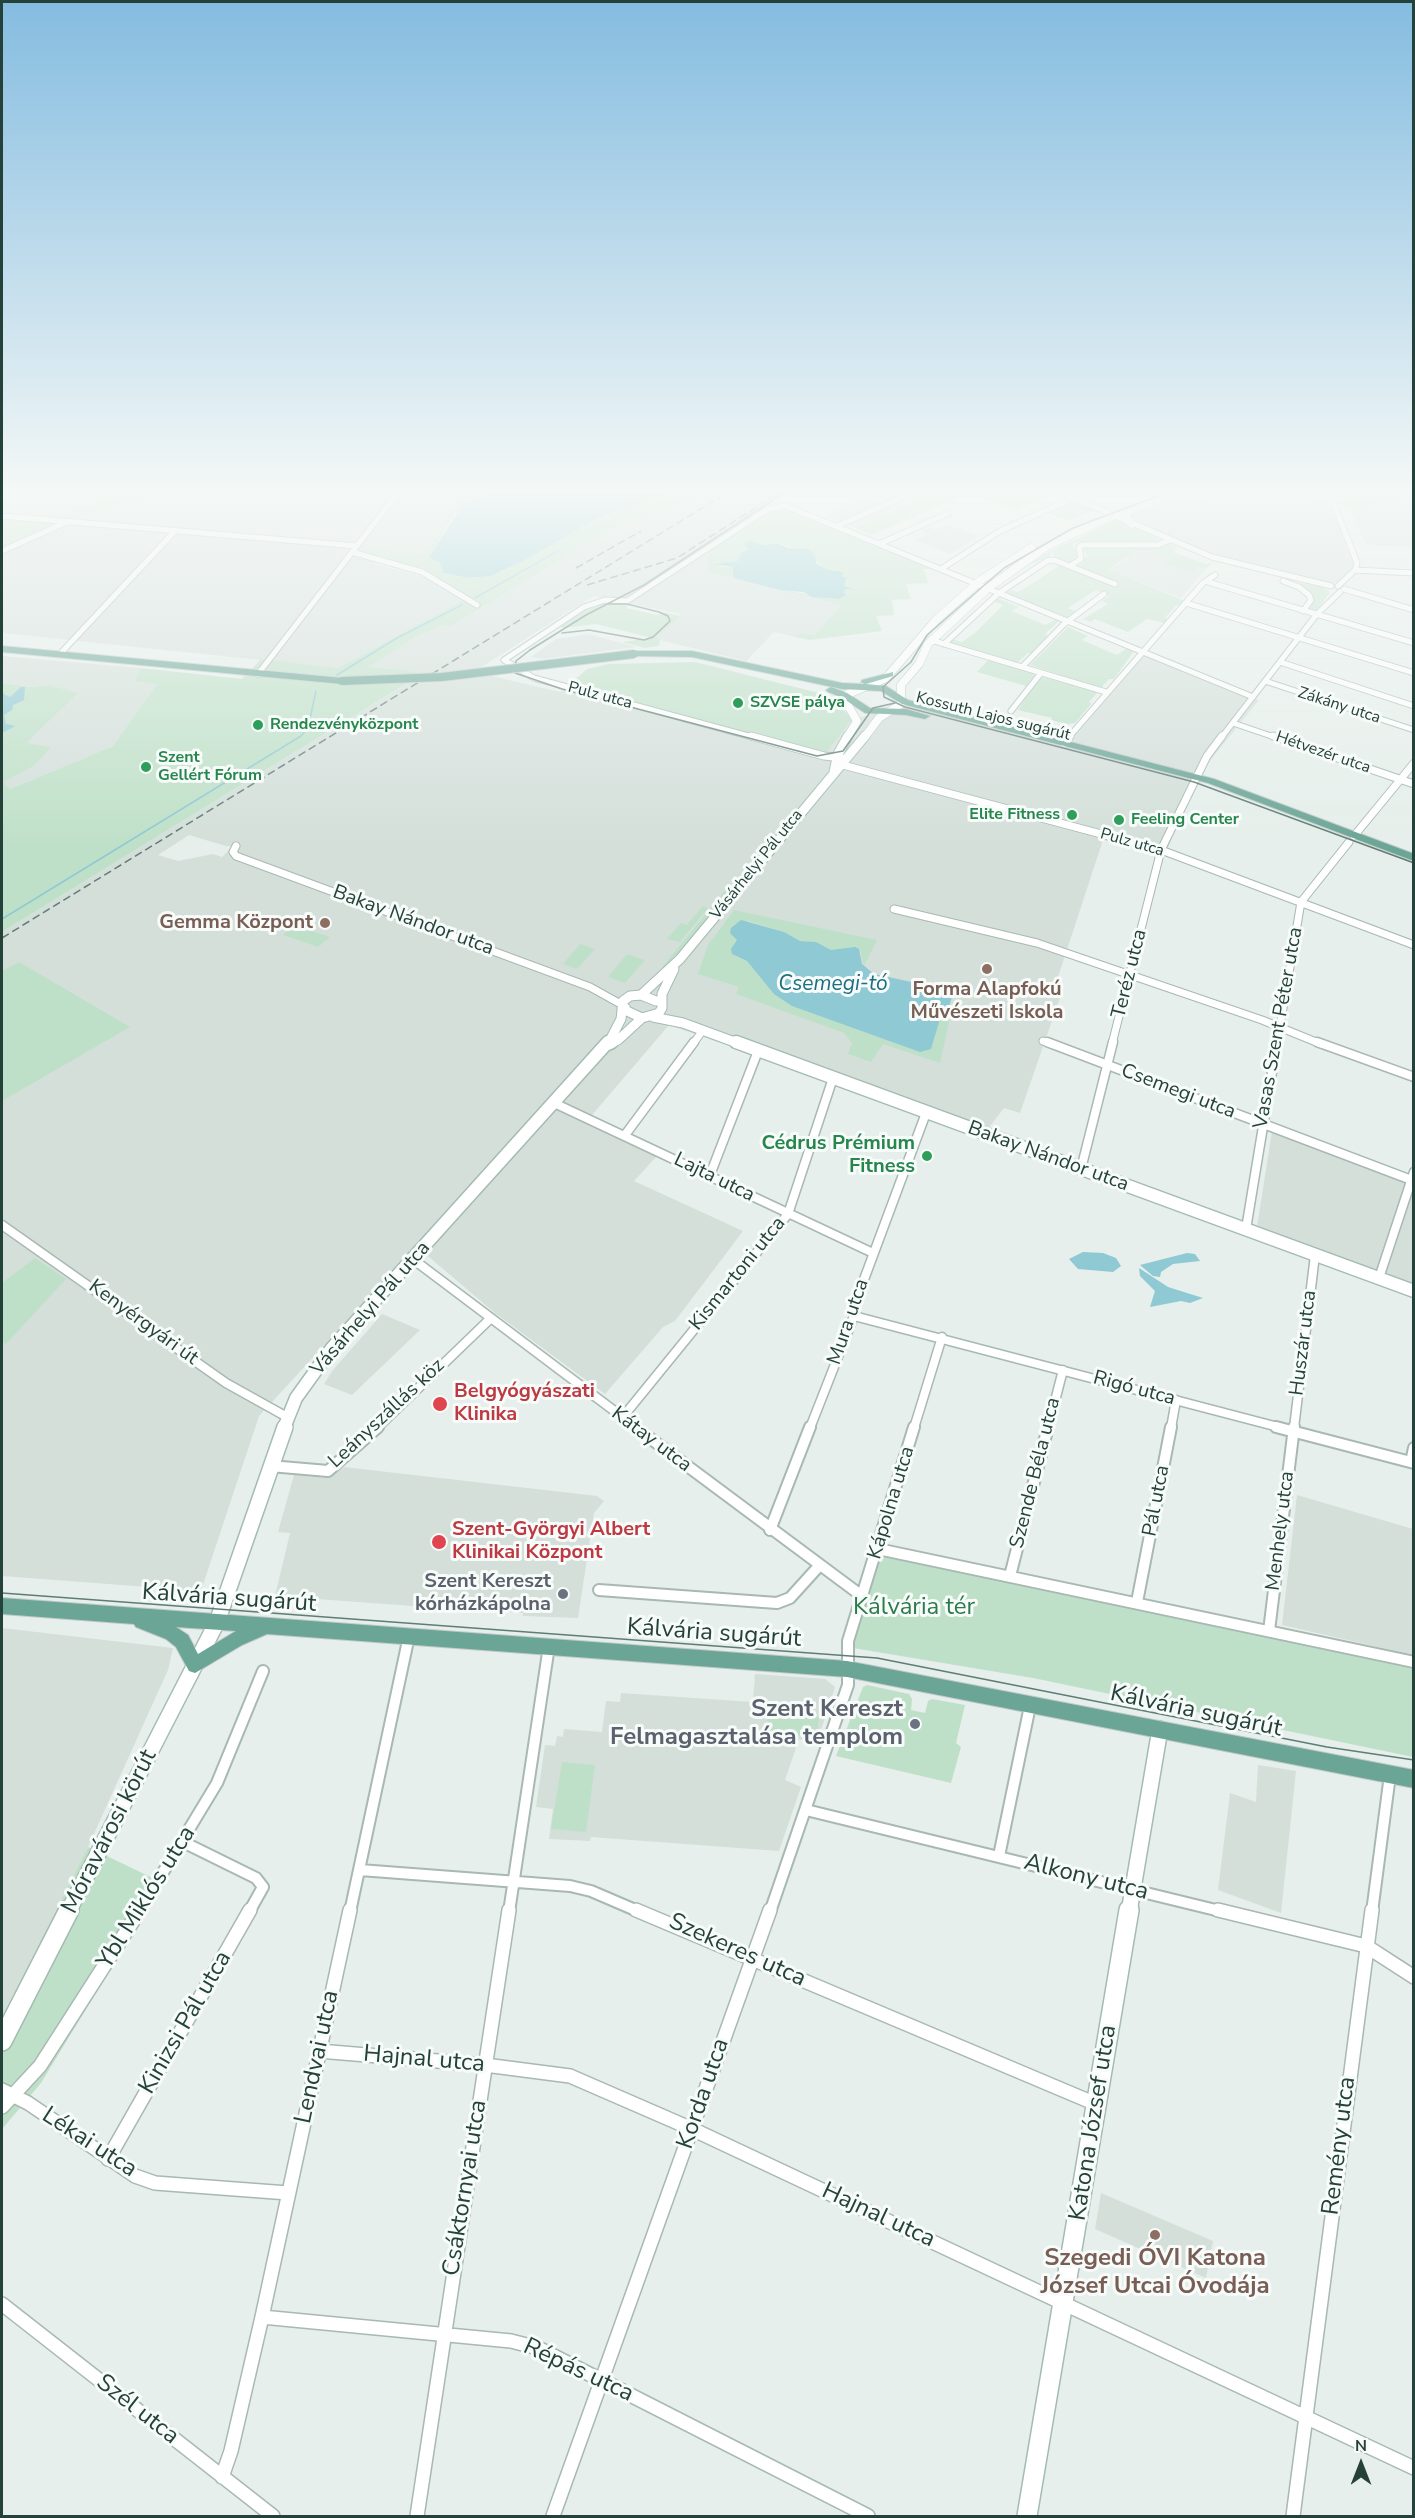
<!DOCTYPE html>
<html>
<head>
<meta charset="utf-8">
<style>
	body { margin:0 }
	#map { position:relative; width:1415px; height:2518px; overflow:hidden; background:#e6efeb; font-family:"Nunito Sans",sans-serif }
	canvas { display:block }
	.frame { position:absolute; inset:0; border:3px solid #24423a; pointer-events:none }
	.north { position:absolute; left:1331px; top:2434px; width:60px; height:60px; -webkit-text-stroke:4px #f7fbf9; paint-order:stroke; rotate:0deg; font-size:16px; font-weight:700; line-height:24px; text-align:center; color:#24423a }
	.north::after { content:''; display:block; margin:auto; width:21px; height:27px; background:#24423a; clip-path:polygon(50% 0,100% 100%,50% 72%,0 100%) }
</style>
</head>
<body>
<div id="map">
<canvas width="1415" height="2518"></canvas>
<div class="frame"></div>
<div class="north">N</div>
</div>
<script>
const context = document.querySelector('canvas').getContext('2d');
context.lineJoin = 'round';
function fillPath(path, color) { context.fillStyle = color; context.fill(path, 'evenodd'); }
const poly = rows => new Path2D(rows.map(r => 'M' + r).join(''));
function stroke(path, color, width, dash) { context.strokeStyle = color; context.lineWidth = width; context.lineCap = dash ? 'butt' : 'round'; context.setLineDash(dash || []); context.stroke(path); }
function drawText(font, color, halo, rows, align = 'center') {
  context.font = font + ' "Nunito Sans",sans-serif'; context.lineWidth = 6; context.setLineDash([]); context.textBaseline = 'middle'; context.strokeStyle = halo; context.fillStyle = color; for (const [text, x, y, turn = 0] of rows) {
    context.save(); context.translate(x, y); context.rotate((+turn || 0) * Math.PI / 180); context.textAlign = isNaN(turn) ? turn : align; if (halo) context.strokeText(text, 0, 0); context.fillText(text, 0, 0); context.restore();
  }
}
fillPath(poly([
	[14,494,95,494,122,496,54,518,2,513,2,502],
	[157,494,466,494,441,523,446,524,425,553,362,548,354,559,434,579,463,600,338,668,2,633,2,552,71,519],
	[708,494,786,494,704,546,708,551,708,573,843,605,815,636,800,633,795,637,774,632,746,661,655,639,681,614,593,596,480,668,445,672,423,683,492,676,560,692,569,685,852,719,922,705,1065,741,1142,652,1259,700,1197,777,1165,855,1103,840,1055,986,1063,989,1020,1113,1004,1108,983,1135,669,1025,586,1122,657,1156,634,1181,743,1231,675,1321,663,1327,605,1394,495,1313,416,1246,259,1416,201,1591,2,1576,2,932,421,675,406,670,367,667,414,638,443,625,449,627,616,527],
	[189,835,226,846,233,846,222,857,213,854,178,861,158,855],
	[874,494,935,494,855,528,824,515,866,498,881,504,888,501],
	[1191,494,1306,494,1327,503,1340,528,1354,566,1339,582,1331,584,1214,556,1130,521,1130,514],
	[1413,496,1413,547,1366,545,1350,509],
	[947,524,978,536,950,554,915,540,928,534,921,531,929,527,936,530],
	[1137,551,1156,552,1206,569,1181,598,1108,569,1127,560,1127,556],
	[589,634,636,647,542,659,531,657,556,639],
	[2,656,141,668,140,676,158,683,113,746,10,789,2,782,34,766,50,747,25,744,49,685,30,687,2,683],
	[1272,1131,1413,1185,1413,1284,1257,1227],
	[382,1314,420,1330,352,1395,324,1384,333,1370],
	[344,1467,597,1496,604,1501,594,1513,578,1618,523,1616,523,1613,481,1610,480,1613,468,1612,468,1610,275,1596,290,1533,278,1532,294,1475,327,1478],
	[1297,1495,1413,1529,1413,1655,1282,1625],
	[2,1628,173,1648,168,1670,88,1847,2,2017],
	[755,1674,825,1679,835,1687,816,1745,799,1739,785,1780,801,1787,779,1851,591,1837,590,1841,549,1839,553,1809,536,1807,545,1745,555,1746,557,1736,563,1737,564,1729,602,1732,606,1701,620,1702,621,1693,753,1702],
	[1258,1765,1296,1771,1281,1913,1218,1890,1230,1793,1256,1802],
	[1101,2193,1213,2241,1206,2278,1095,2229]
]), '#d4dfda');
fillPath(poly([
	[95,494,157,494,71,519,2,552,2,513,54,518,121,496],
	[466,494,489,494,469,500,451,519,429,557,440,563,444,573,468,578,491,576,505,570,596,519,665,494,708,494,616,527,449,627,443,625,414,638,368,667,406,670,422,674,2,932,2,683,30,687,49,685,78,693,26,743,51,747,34,766,3,782,10,789,113,746,157,684,135,681,141,668,242,679,261,659,338,668,463,600,434,579,381,564,354,560,362,548,425,553,446,525,441,524],
	[935,494,967,494,872,535,855,528],
	[1002,494,1054,494,1016,510,989,499],
	[1333,494,1413,494,1414,496,1350,509,1344,509,1341,502,1346,500],
	[1072,500,1095,510,1068,521,1046,512],
	[782,506,941,569,924,569,928,583,906,584,911,599,892,600,894,615,876,616,882,631,810,640,795,637,800,633,815,635,842,605,708,573,708,551,768,509],
	[756,541,765,545,778,543,802,550,825,569,837,570,842,577,854,577,845,578,844,586,855,590,847,589,844,592,846,594,833,599,813,596,734,578,732,567,723,567,716,562,724,564,738,561],
	[1117,519,1163,541,1161,543,1075,542,1072,544,1074,549,1077,549,1079,558,1072,563,1056,559,1053,553,1050,552,1050,556,1030,565,998,587,1043,555],
	[1167,543,1178,547,1173,552,1206,564,1213,562,1206,569,1199,567,1191,573,1163,563,1171,557,1156,552,1137,551,1108,569,1185,601,1180,606,1176,605,1165,618,1168,620,1164,623,1147,619,1128,632,1095,619,1091,622,1083,619,1108,604,1102,601,1110,596,1096,590,1068,608,1075,611,1070,618,1005,593,1011,590,1018,592,1032,584,1058,566,1052,563,1055,562,1113,585,1118,582,1075,567,1083,563,1081,561,1084,557,1088,557,1081,547],
	[1290,582,1319,586,1329,591,1329,594,1316,611,1308,611,1313,599],
	[997,598,1019,607,1012,611,1045,625,1056,619,1060,620,1045,634,1050,636,1034,653,1028,653,1017,663,949,642,951,639,962,642,976,632,1003,605,992,601],
	[619,601,630,603,626,608,657,615,662,612,680,616,656,638,660,640,659,646,645,648,622,642,652,638,596,624,564,628,557,626,584,609,601,603],
	[1068,627,1088,636,1082,640,1117,655,1127,648,1134,651,1114,679,1109,679,1101,688,1030,665],
	[989,659,1033,673,1034,676,1026,686,977,672],
	[695,662,831,696,852,719,825,754,569,685,587,669,608,664],
	[1043,677,1096,691,1097,693,1089,702,1092,703,1075,723,1067,724,1051,720,1052,718,1018,710,1034,685],
	[729,886,730,893,676,959,663,969,663,966],
	[703,906,708,908,680,942,667,939,681,923,687,925],
	[734,910,877,940,864,966,860,950,831,950,816,942,800,941,784,932,748,921,732,954,747,961,774,994,931,1049,940,1018,949,1022,940,1063,883,1044,871,1062,848,1054,852,1043,844,1033,736,994,739,987,698,974,708,945],
	[294,925,330,937,318,947,283,935],
	[580,944,595,949,577,969,563,964],
	[627,954,645,960,625,983,608,977],
	[19,962,130,1027,2,1101,2,971],
	[35,1258,66,1279,6,1344,2,1341,2,1283],
	[878,1549,1413,1662,1413,1757,1033,1678,847,1647],
	[867,1685,909,1694,912,1699,911,1710,925,1713,928,1701,932,1699,965,1705,956,1743,961,1747,951,1783,836,1756,863,1687],
	[768,1711,819,1717,817,1738,766,1732],
	[562,1762,595,1765,586,1832,551,1829],
	[88,1847,163,1883,41,2083,2,2129,2,2017]
]), '#bfe0c8');
fillPath(poly([
	[489,494,665,494,596,519,523,561,491,576,468,578,444,573,440,563,429,557,464,503],
	[750,540,765,545,778,543,788,548,809,549,815,555,816,563,826,569,843,572,843,577,856,577,846,578,844,586,857,590,847,589,844,592,846,595,839,599,812,597,803,592,781,590,734,578,732,567,713,564,738,561,741,553,749,549,744,545],
	[21,687,25,687,24,700,13,705,12,710,4,715,6,724,15,726,2,733,2,693,10,697],
	[741,920,784,932,800,941,816,942,831,950,855,947,859,949,862,964,874,974,945,989,953,994,946,1016,940,1019,931,1049,920,1052,792,1006,774,994,747,961,732,954,731,949,737,940,730,933,731,928],
	[1083,1252,1103,1253,1116,1258,1121,1266,1113,1272,1078,1269,1069,1259],
	[1187,1253,1195,1254,1200,1261,1173,1264,1161,1272,1160,1277,1153,1276,1140,1265],
	[1139,1268,1168,1287,1203,1298,1190,1303,1181,1301,1150,1307,1155,1291,1140,1276]
]), '#8ec9d4');
stroke(poly([
	[475,598,558,551],
	[337,675,397,638,462,605],
	[2,919,301,736,308,728,316,691]
]), '#8ec9d4', 1.5);
const streetFar4 = poly([
	[1064,494,1212,557,1331,586],
	[1315,494,1334,504,1357,563,1355,570,1338,586],
	[988,496,994,494],
	[2,499,9,494],
	[2,516,357,546],
	[837,526,910,494],
	[879,544,949,513],
	[2,551,67,522],
	[352,552,422,572,477,605],
	[1070,566,1081,559,1079,547,1082,545,1158,545,1169,540],
	[941,569,1000,531,1073,498],
	[1355,570,1414,573],
	[1283,581,1299,587,1309,595,1311,600,1303,611],
	[1208,582,1414,643],
	[1344,589,1414,610],
	[1186,603,1414,673],
	[931,640,1106,692],
	[944,644,999,593,1047,561,1054,560,1115,584],
	[59,655,175,531],
	[1280,662,1414,706],
	[1022,667,1064,624,1104,594],
	[258,674,397,494],
	[1265,681,1414,730],
	[1011,711,1041,673],
	[1233,723,1277,738],
	[756,738,534,678,504,660,584,607,605,600,627,601,768,509,786,506,1253,697],
	[1068,738,1203,583,1215,575],
	[1221,738,1317,614,1340,592]
]);
const streetFar3 = poly([
	[751,736,824,756,842,758],
	[1273,736,1414,784],
	[1064,743,1070,736],
	[843,765,1161,850,1414,945],
	[1354,836,1414,763],
	[236,846,233,852,236,856,590,987,626,1007],
	[894,909,1037,943,1262,1020,1321,1044],
	[1043,1041,1051,1044],
	[693,1044,703,1030],
	[1112,1044,1161,850,1207,756,1222,736],
	[1277,1044,1301,902,1349,842]
]);
const streetFar2 = poly([
	[1047,1042,1414,1181],
	[1317,1042,1414,1077],
	[554,1103,873,1253],
	[625,1135,694,1042],
	[1081,1169,1113,1042],
	[710,1175,758,1051],
	[2,1225,226,1383,287,1417],
	[1246,1229,1277,1042],
	[414,1260,637,1428],
	[1379,1278,1414,1172],
	[854,1316,1282,1428],
	[622,1418,788,1214,833,1078],
	[377,1428,491,1318],
	[810,1428,854,1316,856,1301,926,1113],
	[914,1428,942,1337],
	[1048,1428,1063,1370],
	[1171,1428,1176,1400],
	[1294,1428,1315,1255]
]);
const streetFar1 = poly([
	[635,1427,862,1596],
	[1276,1427,1414,1463],
	[1411,1462,1414,1448],
	[270,1466,328,1471,378,1427],
	[770,1530,810,1427],
	[878,1549,1414,1662],
	[1010,1576,1048,1427],
	[599,1590,777,1603,790,1598,819,1566],
	[1137,1602,1171,1427],
	[1269,1631,1294,1427],
	[806,1810,1224,1912],
	[183,1842,256,1878,263,1887,249,1912],
	[999,1856,1030,1706],
	[360,1870,570,1886,591,1891,640,1912],
	[139,1912,217,1783,263,1671],
	[350,1912,409,1636],
	[509,1912,549,1646],
	[770,1912,848,1685,848,1641,914,1427],
	[1372,1912,1390,1775]
]);
const street = poly([
	[636,1910,1096,2104],
	[1218,1910,1366,1946,1414,1977],
	[319,2051,485,2065,570,2076,692,2129,1414,2468],
	[2,2090,28,2103,135,2176,155,2183,288,2193],
	[2,2107,40,2066,140,1910],
	[108,2159,250,1910],
	[2,2304,273,2516],
	[262,2317,511,2341,538,2348,868,2516],
	[222,2477,231,2451,262,2317,350,1910],
	[417,2516,509,1910],
	[553,2516,770,1910],
	[1293,2516,1372,1910]
]);
const secondaryFar4 = poly([
	[1174,494,1203,497],
	[1129,510,1125,517,1132,524],
	[847,738,857,721,846,702,848,694,886,678,936,620,981,580,1031,548],
	[864,738,879,718,901,704,901,685,919,664,928,644,988,588,1047,546,1109,517,1176,494]
]);
const secondaryFar3 = poly([
	[834,772,838,754,848,736],
	[641,995,680,959,865,736],
	[627,1011,642,1018,659,1013,662,1008,662,994,674,969],
	[653,1017,683,1023,740,1044],
	[608,1044,618,1040,642,1018],
	[608,1044,621,1019,623,1001,630,996,641,995,656,1001]
]);
const secondaryFar2 = poly([
	[736,1042,1414,1291],
	[608,1044,612,1042],
	[284,1428,296,1398,332,1348,608,1042]
]);
const secondaryFar1 = poly([
	[68,1912,217,1622,285,1427],
	[1129,1912,1160,1729]
]);
const secondary = poly([
	[2,2041,69,1910],
	[1027,2516,1129,1910]
]);
const primary = poly([
	[2,646,342,678,346,681,342,684,2,652,2,646],
	[634,651,692,651,842,683,864,684,861,682,862,680,893,672,893,676,866,684,886,686,908,700,1214,779,1414,854,1414,861,1208,783,902,704,881,691,842,689,692,657,631,656,631,652,634,651],
	[831,687,847,693,870,708,906,709,930,716,925,719,906,715,865,713,841,697,828,692,826,690,831,687],
	[2,1598,847,1661,1414,1770,1414,1788,847,1677,267,1634,242,1645,195,1673,189,1671,176,1647,166,1639,136,1627,134,1624,2,1614,2,1598],
	[176,1627,236,1631,198,1654,188,1635,176,1627]
]);
stroke(streetFar4, '#a8b8b2', 7);
stroke(streetFar3, '#a8b8b2', 9);
stroke(streetFar2, '#a8b8b2', 11);
stroke(streetFar1, '#a8b8b2', 14);
stroke(street, '#a8b8b2', 16);
stroke(secondaryFar4, '#a4bbb3', 9);
stroke(secondaryFar3, '#a4bbb3', 11);
stroke(secondaryFar2, '#a4bbb3', 15);
stroke(secondaryFar1, '#a4bbb3', 18);
stroke(secondary, '#a4bbb3', 22);
stroke(primary, '#c2cac8', 2);
stroke(streetFar4, '#fff', 5);
stroke(streetFar3, '#fff', 7);
stroke(streetFar2, '#fff', 8);
stroke(streetFar1, '#fff', 10);
stroke(street, '#fff', 13);
stroke(secondaryFar4, '#fff', 8);
stroke(secondaryFar3, '#fff', 9);
stroke(secondaryFar2, '#fff', 12);
stroke(secondaryFar1, '#fff', 15);
stroke(secondary, '#fff', 19);
fillPath(primary, '#6aa596');
stroke(poly([
	[782,494,644,585,586,615,530,650,516,661,515,673,562,689,817,756,843,751,873,708,895,703],
	[1164,494,1073,528,1004,568,927,635,911,662,883,687,884,697,905,707,1194,782,1414,863],
	[562,633,589,630,644,640,653,637,670,621,668,616,659,612,627,604,608,604],
	[2,1593,877,1658,1327,1747,1414,1760]
]), '#5f7d75', 1.5);
stroke(poly([
	[576,568,641,531],
	[587,585,677,558,777,494],
	[2,938,725,494]
]), '#5f7d75', 1.5, [8, 4]);
const primaryBridge = poly([
	[342,681,442,677,634,654]
]);
stroke(primaryBridge, '#c2cac8', 10, []);
stroke(primaryBridge, '#6aa596', 8);
const sky = context.createLinearGradient(0, 0, 0, 846);
sky.addColorStop(0, '#84bce0');
sky.addColorStop(0.58, '#f4f8f6');
sky.addColorStop(1, '#f4f8f600');
context.fillStyle = sky;
context.fillRect(0, 0, 1415, 846);
for (const [x, y, r, color] of [
	[738,703,6,"#2e9e5b"],
	[258,725,6,"#2e9e5b"],
	[146,767,6,"#2e9e5b"],
	[1072,815,6,"#2e9e5b"],
	[1119,820,6,"#2e9e5b"],
	[325,923,6,"#8d6e63"],
	[987,969,6,"#8d6e63"],
	[927,1156,6,"#2e9e5b"],
	[440,1404,8,"#e0444e"],
	[439,1542,8,"#e0444e"],
	[563,1594,6,"#6b7280"],
	[915,1724,6,"#6b7280"],
	[1155,2235,6,"#8d6e63"]
]) { const dot = new Path2D(); dot.arc(x, y, r, 0, 2 * Math.PI); context.fillStyle = color; context.fill(dot); stroke(dot, '#f7fbf9', 2); }
drawText('16px', '#24423a', '#f7fbf9', [
	["Pulz utca",600,696,15],
	["Zákány utca",1339,706,18],
	["Kossuth Lajos sugárút",993,717,14],
	["Hétvezér utca",1323,753,19],
	["Pulz utca",1132,843,16],
	["Vásárhelyi Pál utca",757,865,-51]
]);
drawText('bold 16px', '#27864d', '#f7fbf9', [
	["SZVSE pálya",750,703],
	["Rendezvényközpont",270,725],
	["Szent",158,758],
	["Gellért Fórum",158,776],
	["Elite Fitness",1060,815,"right"],
	["Feeling Center",1131,820]
], 'left');
drawText('20px', '#24423a', '#f7fbf9', [
	["Bakay Nándor utca",413,921,20],
	["Teréz utca",1130,974,-76],
	["Vasas Szent Péter utca",1279,1028,-80],
	["Csemegi utca",1178,1092,21],
	["Bakay Nándor utca",1048,1157,20],
	["Lajta utca",714,1178,26],
	["Kismartoni utca",738,1274,-51],
	["Vásárhelyi Pál utca",371,1309,-49],
	["Mura utca",849,1322,-71],
	["Kenyérgyári út",143,1323,36],
	["Huszár utca",1304,1343,-83],
	["Rigó utca",1134,1389,15],
	["Leányszállás köz",387,1414,-43],
	["Kátay utca",651,1440,37],
	["Szende Béla utca",1036,1473,-76],
	["Pál utca",1157,1501,-79],
	["Kápolna utca",892,1503,-73],
	["Menhely utca",1281,1531,-83]
]);
drawText('bold 20px', '#785e54', '#f7fbf9', [
	["Gemma Központ",313,923],
	["Forma Alapfokú",987,990,"center"],
	["Művészeti Iskola",987,1013,"center"]
], 'right');
drawText('bold 20px', '#27864d', '#f7fbf9', [
	["Cédrus Prémium",915,1144],
	["Fitness",915,1167]
], 'right');
drawText('bold 20px', '#be3a42', '#f7fbf9', [
	["Belgyógyászati",454,1392],
	["Klinika",454,1415],
	["Szent-Györgyi Albert",452,1530],
	["Klinikai Központ",452,1553]
], 'left');
drawText('bold 20px', '#5b616d', '#f7fbf9', [
	["Szent Kereszt",551,1582],
	["kórházkápolna",551,1605]
], 'right');
drawText('italic 21px', '#1c6f80', '#f7fbf9', [
	["Csemegi-tó",833,985]
]);
drawText('24px', '#24423a', '#f7fbf9', [
	["Kálvária sugárút",229,1599,4],
	["Kálvária sugárút",714,1634,4],
	["Kálvária sugárút",1196,1712,12],
	["Móravárosi körút",110,1832,-63],
	["Alkony utca",1086,1878,14],
	["Ybl Miklós utca",147,1898,-58],
	["Szekeres utca",737,1951,24],
	["Kinizsi Pál utca",186,2023,-60],
	["Lendvai utca",318,2057,-78],
	["Hajnal utca",424,2060,5],
	["Korda utca",704,2094,-71],
	["Katona József utca",1094,2123,-81],
	["Lékai utca",89,2143,33],
	["Remény utca",1340,2146,-83],
	["Csáktornyai utca",466,2188,-81],
	["Hajnal utca",878,2216,25],
	["Répás utca",578,2371,25],
	["Szél utca",137,2410,38]
]);
drawText('24px', '#2d7a4b', '#f7fbf9', [
	["Kálvária tér",914,1608]
]);
drawText('bold 24px', '#5b616d', '#f7fbf9', [
	["Szent Kereszt",903,1710],
	["Felmagasztalása templom",903,1738]
], 'right');
drawText('bold 24px', '#785e54', '#f7fbf9', [
	["Szegedi ÓVI Katona",1155,2259],
	["József Utcai Óvodája",1155,2287]
]);
</script>
</body>
</html>
